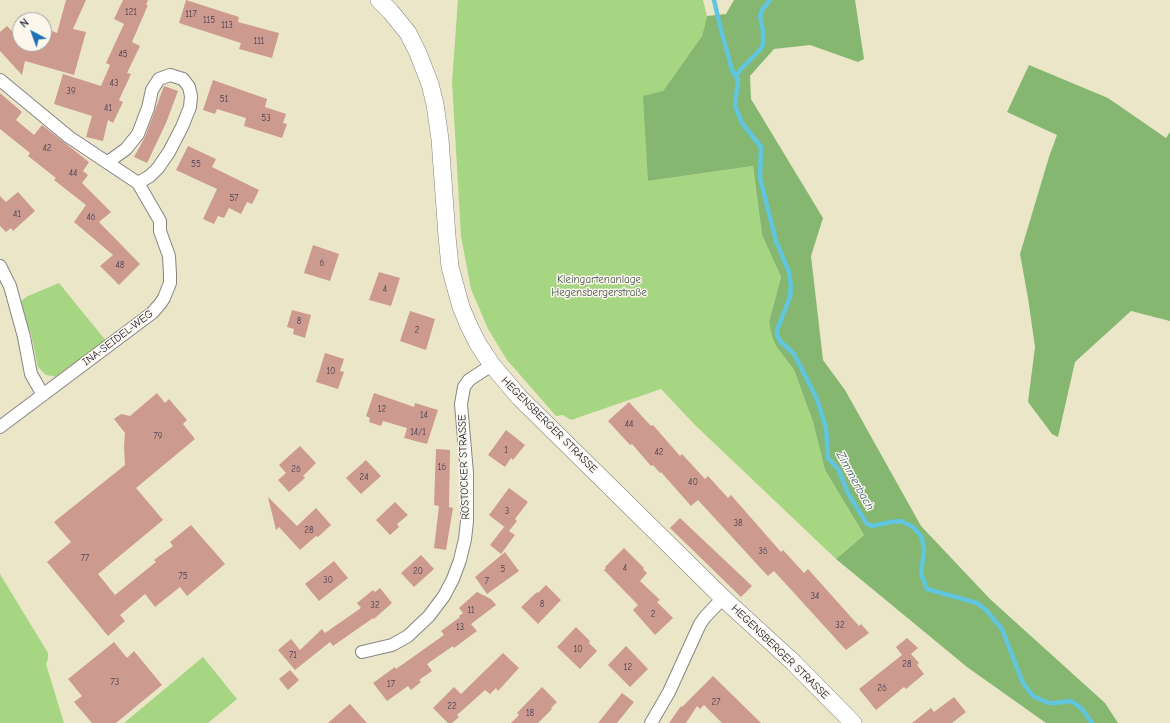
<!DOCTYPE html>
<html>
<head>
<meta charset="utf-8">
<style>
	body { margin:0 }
	#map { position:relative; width:1170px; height:723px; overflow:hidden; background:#ece6c9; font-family:"Comic Neue",sans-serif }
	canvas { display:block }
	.north { position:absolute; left:12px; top:12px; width:40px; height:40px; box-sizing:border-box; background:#fbf7ec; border:1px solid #a4a2a5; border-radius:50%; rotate:319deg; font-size:11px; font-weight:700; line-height:16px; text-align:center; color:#22223b }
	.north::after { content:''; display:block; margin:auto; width:14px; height:18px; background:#1f6fb2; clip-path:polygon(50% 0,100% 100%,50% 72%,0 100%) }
</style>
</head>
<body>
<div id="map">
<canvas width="1170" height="723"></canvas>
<div class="north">N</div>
</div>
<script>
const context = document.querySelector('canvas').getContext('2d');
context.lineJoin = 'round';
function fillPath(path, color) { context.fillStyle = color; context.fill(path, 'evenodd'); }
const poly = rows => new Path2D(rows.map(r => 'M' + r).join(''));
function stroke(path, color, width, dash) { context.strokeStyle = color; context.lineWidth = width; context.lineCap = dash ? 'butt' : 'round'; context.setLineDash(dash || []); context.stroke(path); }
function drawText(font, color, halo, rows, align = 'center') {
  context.font = font + ' "Comic Neue",sans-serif'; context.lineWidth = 3; context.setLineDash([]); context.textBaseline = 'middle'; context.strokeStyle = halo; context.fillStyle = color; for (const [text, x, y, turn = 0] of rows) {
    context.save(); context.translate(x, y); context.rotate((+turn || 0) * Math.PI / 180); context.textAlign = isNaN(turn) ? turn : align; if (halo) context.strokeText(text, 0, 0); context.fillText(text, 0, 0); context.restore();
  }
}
fillPath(poly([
	[458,0,703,0,707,16,702,36,663,91,648,181,753,166,762,235,781,277,769,322,776,346,794,370,813,422,825,470,864,535,836,559,695,425,661,389,571,420,563,415,556,416,507,360,488,329,471,289,461,236,452,82],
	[59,283,107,342,58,377,46,375,38,367,31,334,20,304,22,300,28,296],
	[0,574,48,653,48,659,46,664,64,723,0,723],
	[203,657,237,699,208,723,124,723]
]), '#a7d683');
fillPath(poly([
	[734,0,855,0,864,59,858,62,810,45,774,49,750,76,751,99,823,218,811,256,823,360,845,390,921,526,990,599,1105,703,1118,723,1046,723,967,667,836,559,864,535,825,470,813,422,794,370,776,346,772,336,769,322,781,277,762,235,753,166,648,181,643,96,663,91,702,36,707,16,726,14],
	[1029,65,1108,98,1166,138,1170,132,1170,321,1131,311,1075,362,1058,437,1052,434,1028,402,1035,347,1028,298,1020,254,1049,157,1057,135,1007,112]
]), '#85b771');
stroke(poly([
	[714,0,721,30,732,70,738,80,735,106,742,123,761,147,760,178,776,241,789,272,791,287,790,297,777,330,777,335,780,341,794,354,817,399,826,428,828,458,838,469,849,495,867,524,872,526,891,522,901,521,913,527,920,535,922,538,924,551,921,573,927,589,977,603,985,609,1002,629,1023,683,1033,696,1048,703,1055,703,1068,701,1073,702,1082,709,1092,723],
	[736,77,740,70,759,51,763,45,763,31,760,16,762,10,770,0]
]), '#60c5dd', 4.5);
fillPath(poly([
	[66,0,86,0,73,29,86,32,74,75,25,61,22,75,0,51,0,32,7,26,20,39,20,44,44,44,44,36,47,37,49,30,57,33],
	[123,0,148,0,146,5,148,5,132,42,140,46,127,73,131,74,119,100,123,102,113,123,108,120,103,141,86,137,92,116,54,104,63,74,101,86,110,65,106,63,124,24,114,19],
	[186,0,239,17,238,22,279,33,272,58,239,49,241,43,179,23],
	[213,80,267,99,265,107,286,114,283,123,287,124,282,138,244,126,246,118,217,109,215,114,203,110],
	[164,86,178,91,166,123,147,163,134,157,145,137],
	[0,93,22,112,16,120,34,135,42,125,89,162,83,171,88,175,82,183,111,212,99,222,140,264,119,285,100,266,113,255,74,222,86,205,54,180,56,178,28,156,30,153,0,129],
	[188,146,216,159,212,167,259,190,252,204,247,202,241,214,229,208,224,218,218,216,214,224,203,219,217,189,176,170],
	[18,192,35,211,13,231,11,228,6,232,0,226,0,196,6,202],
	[313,245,339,254,330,281,304,273],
	[379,272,400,278,391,306,369,300],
	[292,310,311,315,305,338,293,334,294,329,287,327],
	[410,311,435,319,426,350,400,341],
	[325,353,344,359,340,371,344,372,338,389,316,382],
	[157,393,165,403,169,399,187,420,183,424,195,439,136,488,163,520,98,574,115,595,156,562,154,560,173,546,170,542,191,525,225,564,187,596,180,587,155,607,145,594,120,615,125,621,108,636,47,562,71,542,54,522,125,465,124,447,125,433,114,419,121,414,130,416],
	[374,393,414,407,415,403,438,410,427,444,404,438,407,428,383,421,381,426,369,422,370,418,366,416],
	[629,402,651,426,653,425,680,456,682,454,705,479,708,476,728,498,731,495,781,552,783,550,804,573,808,569,859,626,861,624,869,633,846,650,774,571,768,576,765,573,698,500,691,506,661,472,660,473,653,465,651,466,632,444,630,445,608,421],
	[506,430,525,445,513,460,511,458,505,467,488,455],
	[300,446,316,463,303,476,305,478,289,492,278,480,286,473,279,465],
	[436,449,450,450,449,507,453,508,446,550,434,548,439,506,434,505],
	[366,460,381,476,361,494,346,478],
	[509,488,528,502,515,519,517,521,509,531,515,535,501,554,490,545,504,527,507,529,489,515],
	[268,497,297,526,316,508,331,525,318,537,316,536,300,550,279,527,276,530],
	[395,502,408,515,397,524,399,527,390,535,376,520],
	[680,518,752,586,741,597,670,528],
	[624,548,644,568,643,569,647,573,640,581,660,600,657,602,673,618,655,635,633,610,638,605,604,570,606,568,605,567],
	[505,552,519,571,487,594,475,577],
	[421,555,434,569,414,587,401,573],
	[334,561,348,578,319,601,305,584],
	[546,585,561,600,538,624,521,607,537,592,538,593],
	[380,588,392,603,374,619,373,618,333,646,330,642,295,670,278,650,291,639,300,650,322,629,325,633,361,608,357,603,373,590,375,592],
	[477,592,491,599,496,605,471,624,477,631,454,648,453,646,427,664,432,671,419,680,421,682,411,690,408,686,387,701,373,683,395,667,396,669,444,635,441,631,460,617,459,616,463,613,459,608],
	[576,627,590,641,589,643,597,651,580,669,557,647],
	[907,638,918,648,911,654,919,663,917,665,924,674,906,689,904,687,876,710,859,689,902,655,896,647],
	[114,642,127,658,134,651,162,685,116,723,92,723,74,702,82,696,68,679],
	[626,646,648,669,630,687,608,665],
	[503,653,519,668,498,691,496,688,490,694,485,690,457,715,459,717,452,723,448,723,433,708,454,687,461,694],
	[290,670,299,680,288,690,279,679],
	[713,676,761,723,722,723,704,705,700,709,697,706,686,723,669,723,681,706,682,707],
	[542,687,557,702,551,708,552,709,538,723,511,723,519,715,517,713],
	[622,693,634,702,617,723,598,723],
	[954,697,966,712,952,723,912,723,931,708,934,712],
	[350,704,367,723,328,723,345,708]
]), '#cc9a8f');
const street = poly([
	[0,80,69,137,138,183,160,221,160,231,169,256,170,274,170,283,164,298,160,304,152,313,0,427],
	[108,162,126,149,138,134,148,108,152,90,159,79,170,75,183,79,189,87,191,96,190,107,182,127,169,152,158,168,150,176,138,183],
	[0,266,10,286,24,337,31,374,43,395],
	[362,652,392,645,408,636,429,616,444,596,453,579,460,560,465,539,467,521,467,473,461,404,464,387,469,380,492,365],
	[651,723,669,692,700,624,705,617,723,598]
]);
const secondary = poly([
	[379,0,391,12,408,33,418,53,430,84,435,104,440,139,447,236,450,267,461,307,469,326,478,344,492,365,519,397,723,598,794,663,853,723]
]);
stroke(street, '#878482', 14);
stroke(secondary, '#878482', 18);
stroke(street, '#fff', 12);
stroke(secondary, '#fff', 17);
drawText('9px', '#4c4050', null, [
	["121",131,12],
	["117",191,14],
	["115",209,20],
	["113",227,25],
	["111",259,41],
	["45",123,54],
	["43",114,83],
	["39",71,91],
	["51",224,99],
	["41",108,108],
	["53",266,118],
	["42",47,148],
	["55",196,164],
	["44",73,173],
	["57",234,198],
	["41",17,214],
	["46",91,217],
	["6",322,263],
	["48",120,265],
	["4",385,289],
	["8",299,321],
	["2",417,330],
	["10",331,371],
	["12",382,409],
	["14",424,415],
	["44",629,424],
	["14/1",418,432],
	["79",158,436],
	["1",506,450],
	["42",659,452],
	["16",442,467],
	["26",296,469],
	["24",364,477],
	["40",693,482],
	["3",507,511],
	["38",738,523],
	["28",309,530],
	["36",763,551],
	["77",85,558],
	["4",625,568],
	["5",503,569],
	["20",418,571],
	["75",183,576],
	["30",328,580],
	["7",487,581],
	["34",815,596],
	["8",542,604],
	["32",375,605],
	["11",471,610],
	["2",653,614],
	["32",840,625],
	["13",460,627],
	["10",578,649],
	["71",293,655],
	["28",907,664],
	["12",628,667],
	["73",115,682],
	["17",391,684],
	["26",882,688],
	["27",716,702],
	["22",452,706],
	["18",530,713]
]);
drawText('11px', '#4a5851', '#fbf7ec', [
	["Kleingartenanlage",599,280],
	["Hegensbergerstraße",599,293]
]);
drawText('11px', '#22223b', '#fbf7ec', [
	["INA-SEIDEL-WEG",118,338,-37],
	["HEGENSBERGER STRASSE",549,425,45],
	["ROSTOCKER STRASSE",464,467,-92],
	["HEGENSBERGER STRASSE",780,652,44]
]);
drawText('italic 12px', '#385b74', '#fbf7ec', [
	["Zimmerbach",855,481,61]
]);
</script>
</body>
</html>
